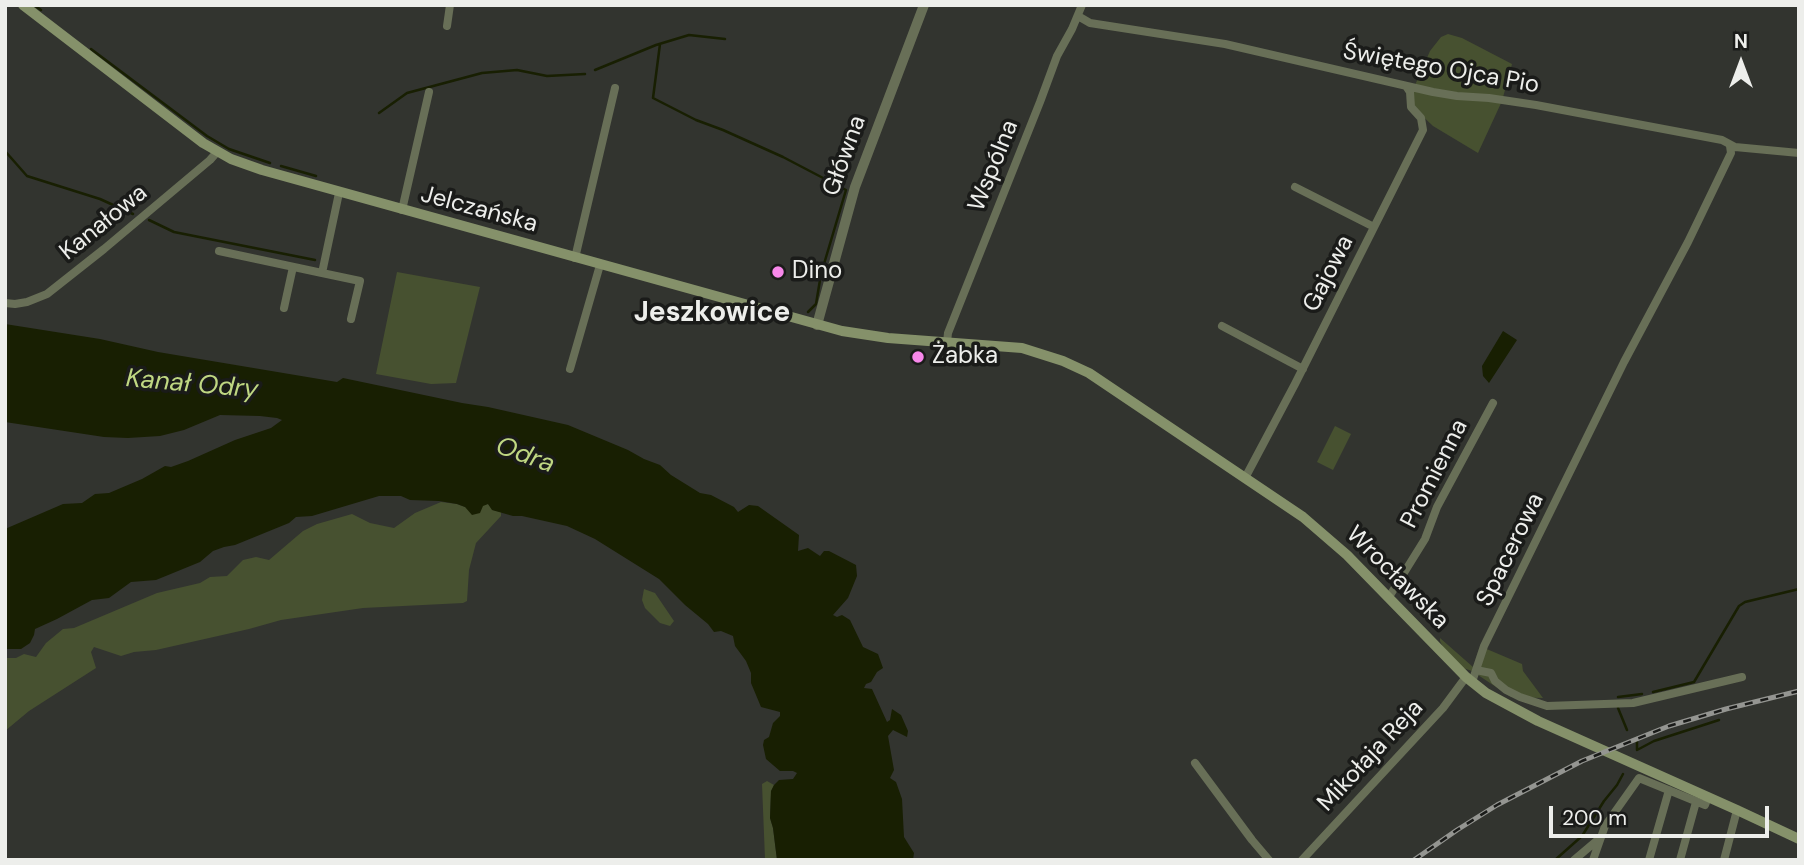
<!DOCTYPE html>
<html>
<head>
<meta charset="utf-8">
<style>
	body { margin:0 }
	#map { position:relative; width:1804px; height:865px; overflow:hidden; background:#32342f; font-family:"DM Sans",sans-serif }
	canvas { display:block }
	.frame { position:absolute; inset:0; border:7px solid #edeeeb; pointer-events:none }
	.north { position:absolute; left:1706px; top:28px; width:70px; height:70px; -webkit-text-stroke:5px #1a1b19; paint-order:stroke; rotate:0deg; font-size:19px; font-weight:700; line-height:28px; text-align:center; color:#edeeeb }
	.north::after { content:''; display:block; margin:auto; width:24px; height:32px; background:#edeeeb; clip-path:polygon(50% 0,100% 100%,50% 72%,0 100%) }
	.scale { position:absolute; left:1549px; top:806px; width:220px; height:32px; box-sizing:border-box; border:4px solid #edeeeb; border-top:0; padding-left:9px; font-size:21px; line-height:24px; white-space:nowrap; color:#edeeeb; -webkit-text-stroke:5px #1a1b19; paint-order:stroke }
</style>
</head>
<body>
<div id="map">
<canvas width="1804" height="865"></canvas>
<div class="frame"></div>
<div class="north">N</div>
<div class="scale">200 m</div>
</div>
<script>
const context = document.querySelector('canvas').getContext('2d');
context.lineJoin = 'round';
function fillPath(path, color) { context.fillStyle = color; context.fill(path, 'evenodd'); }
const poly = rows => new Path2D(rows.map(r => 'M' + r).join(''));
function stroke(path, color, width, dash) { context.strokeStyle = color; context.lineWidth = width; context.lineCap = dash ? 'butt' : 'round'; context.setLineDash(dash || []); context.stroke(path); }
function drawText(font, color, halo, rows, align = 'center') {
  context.font = font + ' "DM Sans",sans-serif'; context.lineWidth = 7; context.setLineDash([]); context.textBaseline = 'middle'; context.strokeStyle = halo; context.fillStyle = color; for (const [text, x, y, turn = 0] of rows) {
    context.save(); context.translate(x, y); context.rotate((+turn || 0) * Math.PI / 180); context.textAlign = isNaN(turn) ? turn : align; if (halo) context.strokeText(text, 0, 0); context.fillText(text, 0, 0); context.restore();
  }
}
fillPath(poly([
	[1448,34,1462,38,1512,64,1502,101,1478,153,1433,126,1414,108,1412,92,1430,51,1441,37],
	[397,272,480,287,456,383,431,384,376,374],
	[1335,426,1351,434,1333,470,1317,462],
	[441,502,457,504,465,507,488,504,493,510,501,512,501,516,476,543,469,570,467,601,463,603,363,608,281,620,249,629,156,650,134,652,121,656,94,647,91,652,96,668,29,711,5,731,5,658,16,658,24,654,36,657,46,643,63,629,74,628,157,593,200,583,210,577,227,576,243,560,256,557,269,560,303,531,317,524,352,514,370,523,394,528,415,513],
	[644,589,655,593,674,621,670,626,660,623,645,608,642,600],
	[1440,638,1473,667,1482,647,1522,664,1523,671,1543,698,1511,697,1472,671,1463,668,1443,647,1440,641],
	[767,781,774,785,771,791,770,818,773,828,777,860,765,859,762,784]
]), '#475130');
fillPath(poly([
	[5,324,100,339,158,352,337,382,343,378,462,403,488,407,568,425,628,450,644,459,660,465,671,475,700,493,711,495,734,507,738,512,749,505,758,506,799,535,798,551,808,548,820,556,824,551,829,551,856,565,857,576,848,598,833,615,837,617,842,615,850,620,863,647,878,654,883,668,877,672,871,682,866,684,864,688,872,689,887,722,890,720,892,709,901,715,908,731,907,737,893,730,888,736,894,770,890,778,896,782,902,799,904,837,914,853,913,860,777,860,773,828,770,818,771,791,774,785,779,780,793,779,797,773,793,771,780,771,766,759,763,745,764,740,769,737,773,723,780,716,780,712,761,707,751,683,751,673,746,661,735,646,733,636,721,631,714,632,708,624,685,605,659,579,595,539,567,526,522,516,513,516,492,510,488,504,483,506,480,513,472,515,465,507,457,504,439,501,410,500,401,496,379,496,312,516,296,517,289,523,235,545,224,547,213,551,200,562,156,580,131,582,109,598,92,600,57,619,35,629,34,635,30,643,21,649,5,649,5,529,63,504,82,503,95,494,109,493,142,479,165,466,171,467,188,461,235,440,271,428,282,420,277,418,260,416,220,415,184,430,160,436,128,438,104,437,5,422],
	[1503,331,1517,340,1489,383,1483,376,1482,366]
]), '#181f02');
stroke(poly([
	[34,5,41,10],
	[660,44,653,98,696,120,723,130,783,157,846,190,821,274,816,304,808,312],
	[91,49,207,136,229,149,270,163],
	[595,70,656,45,689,35,725,39],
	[379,113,407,93,482,73,517,70,547,76,585,74],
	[5,151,27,176,100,199,133,214],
	[281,166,316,176],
	[149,220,174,232,315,260],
	[1653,692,1694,682,1739,606,1745,602,1799,589],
	[1618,697,1642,694],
	[1618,708,1627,730],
	[1637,742,1637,750,1654,741,1719,720],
	[1555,860,1582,836,1604,801,1617,785,1623,774]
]), '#181f02', 2.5);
stroke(poly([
	[1078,16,1090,23,1225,44,1433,92,1457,96,1489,98,1536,105,1722,140,1735,147,1799,153],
	[447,26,450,5],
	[1295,187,1374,227],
	[402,210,429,92],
	[219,251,322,273,339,193],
	[575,258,615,88],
	[322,273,360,281,351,319],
	[5,303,15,304,27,302,47,294,104,249,210,160,217,152],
	[284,308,293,267],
	[1222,326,1303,369],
	[947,342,948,333,1040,102,1057,56,1072,29,1082,5],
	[570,369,600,265],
	[1245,478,1295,384,1423,130,1421,118,1411,107,1410,92,1406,86],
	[1389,597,1425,539,1437,507,1493,403],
	[1476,670,1491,673,1495,681,1506,690,1520,697,1547,706,1633,703,1742,677],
	[1472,682,1484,646,1624,362,1688,242,1731,153,1730,146],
	[1195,763,1252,840,1269,860],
	[1302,860,1443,708,1466,677],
	[1574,860,1600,838],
	[1593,860,1605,826,1639,778,1705,805,1708,797],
	[1649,860,1669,790],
	[1680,860,1696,802],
	[1724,860,1737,810]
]), '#686f57', 8);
stroke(poly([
	[817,325,855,187,924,5]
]), '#686f57', 10);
stroke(poly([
	[23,5,203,143,231,159,262,170,842,331,888,338,1022,348,1063,361,1089,373,1303,517,1347,555,1466,677,1486,693,1538,721,1737,810,1799,839]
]), '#85916a', 10);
const rail = poly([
	[1414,860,1457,830,1497,805,1582,761,1669,726,1726,709,1799,691]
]);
stroke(rail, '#949591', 5);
stroke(rail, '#1a1b19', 2.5, [8]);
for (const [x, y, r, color] of [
	[778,272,7,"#f888ea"],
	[918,357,7,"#f888ea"]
]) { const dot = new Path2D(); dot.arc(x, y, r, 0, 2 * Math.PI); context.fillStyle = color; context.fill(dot); stroke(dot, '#1a1b19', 2.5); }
drawText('24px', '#edeeeb', '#1a1b19', [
	["Świętego Ojca Pio",1441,69,10],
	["Główna",845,156,-70],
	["Wspólna",994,166,-68],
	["Jelczańska",479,210,15],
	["Kanałowa",104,223,-39],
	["Gajowa",1329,274,-63],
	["Promienna",1435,474,-63],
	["Spacerowa",1511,550,-64],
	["Wrocławska",1397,578,45],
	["Mikołaja Reja",1371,756,-47]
]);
drawText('24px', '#edeeeb', '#1a1b19', [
	["Dino",792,272],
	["Żabka",932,357]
], 'left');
drawText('italic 26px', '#bfd782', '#1a1b19', [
	["Kanał Odry",192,385,5],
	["Odra",525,456,20]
]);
drawText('bold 28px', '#edeeeb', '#1a1b19', [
	["Jeszkowice",712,314]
]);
</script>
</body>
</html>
